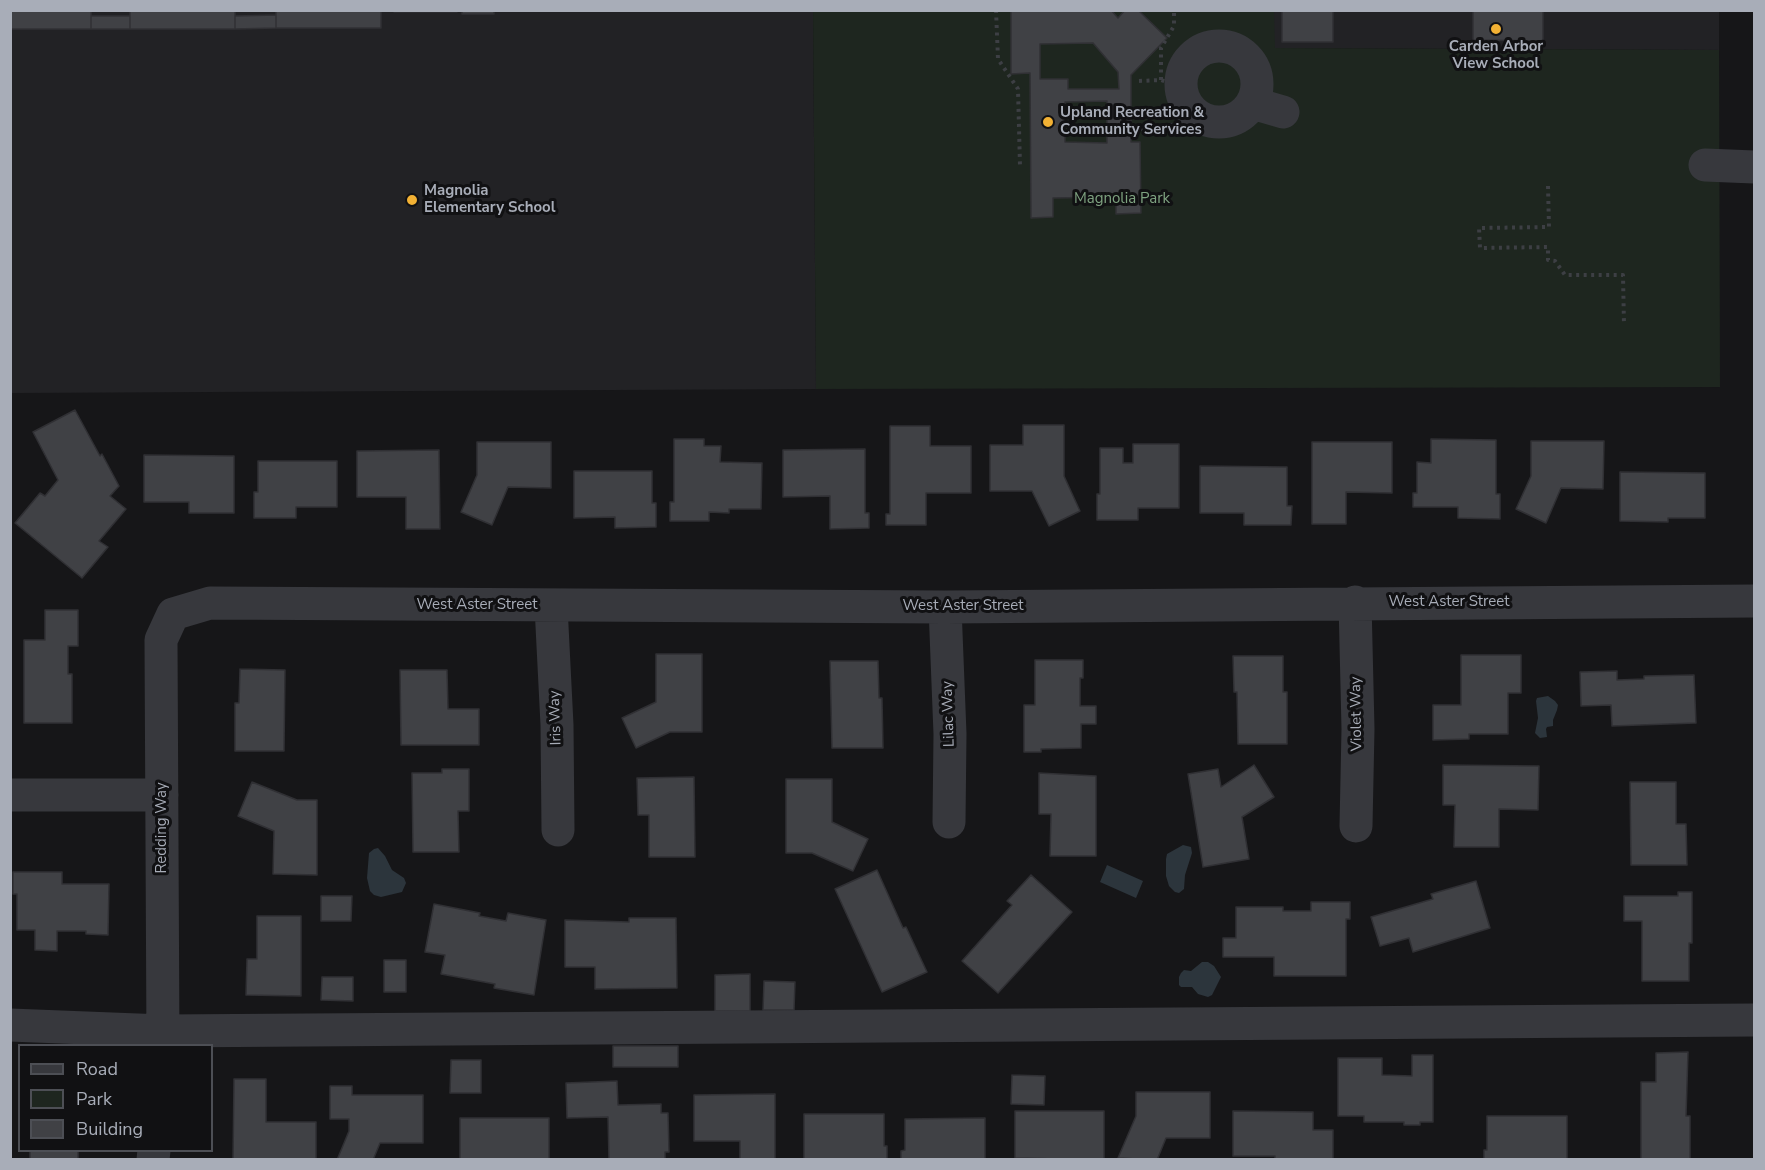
<!DOCTYPE html>
<html>
<head>
<meta charset="utf-8">
<style>
	body { margin:0 }
	#map { position:relative; width:1765px; height:1170px; overflow:hidden; background:#161618; font-family:"Nunito Sans",sans-serif }
	canvas { display:block }
	.frame { position:absolute; inset:0; border:12px solid #a8adb8; pointer-events:none }
	.legend { position:absolute; left:18px; top:1044px; width:195px; height:108px; box-sizing:border-box; background:#111113; border:2px solid #4d4f55; margin:0; padding:8px 10px; list-style:none; font-size:18px; color:#a8adb8 }
	.legend li { display:flex; align-items:center; gap:12px; height:30px }
	.legend b { width:30px; border:2px solid #4d4f55 }
</style>
</head>
<body>
<div id="map">
<canvas width="1765" height="1170"></canvas>
<div class="frame"></div>
<ul class="legend">
<li><b style="height:8px;background:#37383d"></b>Road</li>
<li><b style="height:16px;background:#1e261f"></b>Park</li>
<li><b style="height:16px;background:#404145"></b>Building</li>
</ul>
</div>
<script>
const context = document.querySelector('canvas').getContext('2d');
context.lineJoin = 'round';
function fillPath(path, color) { context.fillStyle = color; context.fill(path, 'evenodd'); }
const poly = rows => new Path2D(rows.map(r => 'M' + r).join(''));
function stroke(path, color, width, dash) { context.strokeStyle = color; context.lineWidth = width; context.lineCap = dash ? 'butt' : 'round'; context.setLineDash(dash || []); context.stroke(path); }
function drawText(font, color, halo, rows, align = 'center') {
  context.font = font + ' "Nunito Sans",sans-serif'; context.lineWidth = 6; context.setLineDash([]); context.textBaseline = 'middle'; context.strokeStyle = halo; context.fillStyle = color; for (const [text, x, y, turn = 0] of rows) {
    context.save(); context.translate(x, y); context.rotate((+turn || 0) * Math.PI / 180); context.textAlign = isNaN(turn) ? turn : align; if (halo) context.strokeText(text, 0, 0); context.fillText(text, 0, 0); context.restore();
  }
}
fillPath(poly([
	[10,11,813,11,816,389,11,393],
	[1274,11,1719,11,1719,50,1274,48]
]), '#222225');
fillPath(poly([
	[1274,10,1275,48,1719,50,1720,387,816,389,813,11]
]), '#1e261f');
fillPath(poly([
	[1548,696,1555,701,1558,705,1557,710,1553,720,1553,726,1547,727,1546,729,1547,737,1540,738,1535,733,1538,718,1536,701,1537,698],
	[1183,845,1191,847,1192,853,1185,875,1184,889,1179,893,1175,892,1169,886,1166,876,1166,859,1167,854],
	[378,848,385,856,392,870,404,878,406,883,402,892,381,897,374,895,370,891,367,878,369,853,374,849],
	[1107,865,1143,881,1136,898,1100,882],
	[1202,962,1208,962,1214,966,1221,977,1212,995,1208,997,1198,994,1192,987,1181,987,1179,985,1179,977,1181,973,1184,970,1191,971]
]), '#2c353c');
const building = poly([
	[10,10,91,10,91,29,10,29,10,10],
	[130,10,235,10,235,29,130,29,130,10],
	[276,10,381,10,381,28,276,28,276,10],
	[394,10,457,10,457,12,394,12,394,10],
	[462,10,494,10,494,14,462,14,462,10],
	[1011,10,1111,10,1118,18,1125,10,1138,10,1167,38,1131,75,1131,142,1140,142,1141,213,1116,214,1116,197,1053,198,1053,217,1031,218,1030,73,1011,74,1011,10],
	[1093,43,1118,72,1119,89,1068,89,1068,79,1040,79,1040,44,1093,43],
	[1107,101,1107,143,1065,142,1065,102,1107,101],
	[1282,10,1333,10,1333,42,1282,42,1282,10],
	[1473,10,1543,10,1543,41,1473,40,1473,10],
	[276,15,276,28,235,29,235,16,276,15],
	[91,16,130,16,130,29,91,29,91,16],
	[75,410,100,456,102,454,119,486,110,496,126,509,99,541,108,547,82,578,15,523,40,493,45,496,58,480,33,432,75,410],
	[1023,425,1064,425,1064,476,1080,511,1049,526,1032,491,990,491,990,445,1023,445,1023,425],
	[890,426,930,426,930,446,971,446,971,493,926,493,926,525,886,525,886,514,890,514,890,426],
	[674,439,704,439,704,446,721,446,720,462,762,463,761,509,729,509,729,513,709,512,709,521,670,521,670,502,674,502,674,439],
	[1431,439,1496,440,1496,494,1500,494,1500,519,1458,518,1458,507,1413,507,1413,493,1417,493,1417,462,1431,463,1431,439],
	[1531,441,1604,441,1603,489,1561,488,1546,523,1516,509,1531,476,1531,441],
	[477,442,551,442,551,488,508,487,492,525,461,512,477,475,477,442],
	[1312,442,1392,442,1392,493,1346,492,1346,524,1312,524,1312,442],
	[1133,444,1179,444,1179,508,1138,508,1138,520,1097,520,1097,494,1100,494,1100,448,1123,448,1123,463,1133,463,1133,444],
	[865,449,865,513,869,513,869,528,830,529,830,496,783,497,783,450,865,449],
	[439,450,440,529,406,529,406,497,357,497,357,451,439,450],
	[144,455,234,456,234,513,189,513,189,502,144,502,144,455],
	[258,461,337,461,337,507,296,507,296,518,254,518,254,492,258,492,258,461],
	[1200,466,1287,467,1287,506,1292,506,1291,525,1244,525,1244,513,1200,513,1200,466],
	[574,471,652,471,652,503,656,503,656,527,615,528,615,517,574,518,574,471],
	[1620,472,1705,473,1705,518,1668,518,1668,522,1620,521,1620,472],
	[45,610,78,610,78,646,68,646,68,674,72,674,72,723,24,723,24,640,45,640,45,610],
	[656,654,702,654,702,732,670,732,636,748,622,718,656,702,656,654],
	[1461,655,1521,655,1521,693,1508,693,1508,734,1469,734,1469,739,1433,740,1433,705,1461,705,1461,655],
	[1233,656,1283,656,1283,692,1287,692,1287,744,1238,744,1237,692,1234,692,1233,656],
	[1035,660,1083,660,1083,678,1080,678,1080,706,1096,706,1096,724,1081,724,1081,748,1041,749,1041,752,1024,752,1024,705,1035,705,1035,660],
	[830,661,878,661,879,698,882,698,883,748,832,748,830,661],
	[240,669,285,670,284,751,235,751,235,703,239,703,240,669],
	[400,670,447,670,448,709,479,709,479,745,401,745,400,670],
	[1617,671,1617,680,1644,679,1644,676,1694,675,1696,723,1612,726,1611,705,1581,706,1580,672,1617,671],
	[1254,765,1274,797,1242,817,1249,859,1203,867,1188,774,1218,769,1221,787,1254,765],
	[1443,765,1539,766,1538,810,1499,809,1499,847,1454,847,1455,805,1443,805,1443,765],
	[442,769,469,769,469,811,458,811,459,852,413,852,412,773,442,773,442,769],
	[1039,773,1096,776,1096,856,1050,856,1051,814,1039,814,1039,773],
	[694,777,695,857,649,857,649,815,638,815,637,778,694,777],
	[786,779,832,779,832,822,868,839,853,871,812,853,786,853,786,779],
	[252,782,297,800,317,800,317,875,273,874,274,831,238,816,252,782],
	[1630,782,1676,782,1676,824,1686,824,1687,865,1631,865,1630,782],
	[877,870,903,928,906,927,927,972,882,992,835,889,877,870],
	[13,872,62,872,62,884,109,884,108,935,86,934,86,931,57,931,57,951,35,950,35,930,17,930,17,894,13,894,13,872],
	[1031,875,1072,912,998,993,962,961,1012,905,1007,901,1031,875],
	[1476,881,1490,928,1413,952,1409,938,1380,946,1371,917,1433,899,1431,894,1476,881],
	[1678,892,1692,892,1692,943,1689,943,1689,981,1642,981,1642,921,1624,921,1624,896,1678,896,1678,892],
	[321,896,352,896,351,921,321,921,321,896],
	[1311,902,1350,902,1350,919,1346,919,1346,976,1274,976,1274,957,1223,957,1223,938,1236,938,1236,907,1283,907,1283,911,1311,911,1311,902],
	[434,904,480,913,479,916,506,921,508,913,546,920,534,995,494,988,495,984,441,974,445,955,425,952,434,904],
	[257,916,301,916,301,996,246,995,247,959,257,959,257,916],
	[629,918,676,918,677,988,595,989,595,967,565,967,565,920,629,922,629,918],
	[384,960,406,960,406,992,384,992,384,960],
	[750,974,750,1011,715,1011,715,975,750,974],
	[322,977,353,977,353,1001,321,1000,322,977],
	[764,981,795,982,794,1010,763,1010,764,981],
	[613,1046,678,1046,678,1067,613,1067,613,1046],
	[1688,1052,1686,1116,1690,1116,1690,1160,1641,1160,1641,1082,1656,1082,1656,1053,1688,1052],
	[1412,1055,1433,1055,1433,1122,1420,1122,1420,1125,1404,1125,1404,1122,1364,1122,1364,1116,1338,1116,1338,1058,1382,1058,1382,1075,1412,1076,1412,1055],
	[451,1060,481,1060,481,1093,450,1093,451,1060],
	[1012,1075,1045,1076,1044,1105,1011,1104,1012,1075],
	[234,1079,266,1079,266,1122,316,1122,316,1160,233,1160,234,1079],
	[617,1081,618,1105,661,1104,661,1113,668,1113,669,1152,665,1152,665,1160,609,1160,608,1117,567,1118,566,1083,617,1081],
	[330,1086,352,1086,352,1095,423,1095,423,1143,380,1143,373,1160,337,1160,349,1131,349,1119,330,1119,330,1086],
	[1136,1092,1210,1092,1210,1138,1166,1138,1157,1160,1118,1158,1136,1116,1136,1092],
	[775,1094,775,1160,740,1160,740,1141,694,1141,694,1095,775,1094],
	[1015,1111,1104,1111,1104,1160,1015,1158,1015,1111],
	[1233,1111,1313,1112,1313,1130,1333,1130,1333,1160,1275,1160,1275,1156,1233,1156,1233,1111],
	[804,1114,884,1114,884,1146,887,1146,887,1160,804,1160,804,1114],
	[1487,1116,1567,1116,1567,1160,1484,1160,1484,1150,1487,1150,1487,1116],
	[460,1118,549,1118,549,1160,460,1160,460,1118],
	[985,1118,985,1160,901,1160,901,1151,905,1150,905,1119,985,1118],
	[30,1150,78,1150,78,1160,30,1160,30,1150]
]);
fillPath(building, '#404145');
stroke(building, '#303034', 1.5);
stroke(poly([
	[996,10,998,59,1018,89,1020,166],
	[1161,80,1161,48,1174,26,1174,10],
	[1139,81,1161,80,1169,83,1174,106,1187,123,1140,129],
	[1169,83,1179,55,1200,38],
	[1548,186,1549,227,1479,228,1480,248,1548,247,1548,260,1555,261,1565,275,1623,275,1624,325]
]), '#3d3f44', 4, [3, 4.5]);
stroke(poly([
	'1181 84a38 38 0 1 1 76 0a38 38 0 1 1-76 0Z',
	[1252,103,1283,112],
	[1705,165,1754,167],
	[1355,602,1358,729,1356,826],
	[551,606,557,725,558,830],
	[945,607,950,734,949,822],
	[10,795,162,795],
	[10,1025,163,1031,1754,1020],
	[163,1046,161,640,173,614,210,603,945,607,1754,601],
	[153,1160,154,1150]
]), '#37383d', 33);
for (const [x, y, r, color] of [
	[1496,29,6,"#f2b134"],
	[1048,122,6,"#f2b134"],
	[412,200,6,"#f2b134"]
]) { const dot = new Path2D(); dot.arc(x, y, r, 0, 2 * Math.PI); context.fillStyle = color; context.fill(dot); stroke(dot, '#111113', 2); }
drawText('bold 15px', '#a8adb8', '#111113', [
	["Carden Arbor",1496,47,"center"],
	["View School",1496,64,"center"],
	["Upland Recreation &",1060,113],
	["Community Services",1060,130],
	["Magnolia",424,191],
	["Elementary School",424,208]
], 'left');
drawText('15px', '#7fa381', '#111113', [
	["Magnolia Park",1122,199]
]);
drawText('15px', '#a8adb8', '#111113', [
	["West Aster Street",1449,602],
	["West Aster Street",477,605],
	["West Aster Street",963,606],
	["Lilac Way",949,714,-92],
	["Violet Way",1357,714,-91],
	["Iris Way",556,718,-92],
	["Redding Way",162,828,-90]
]);
</script>
</body>
</html>
